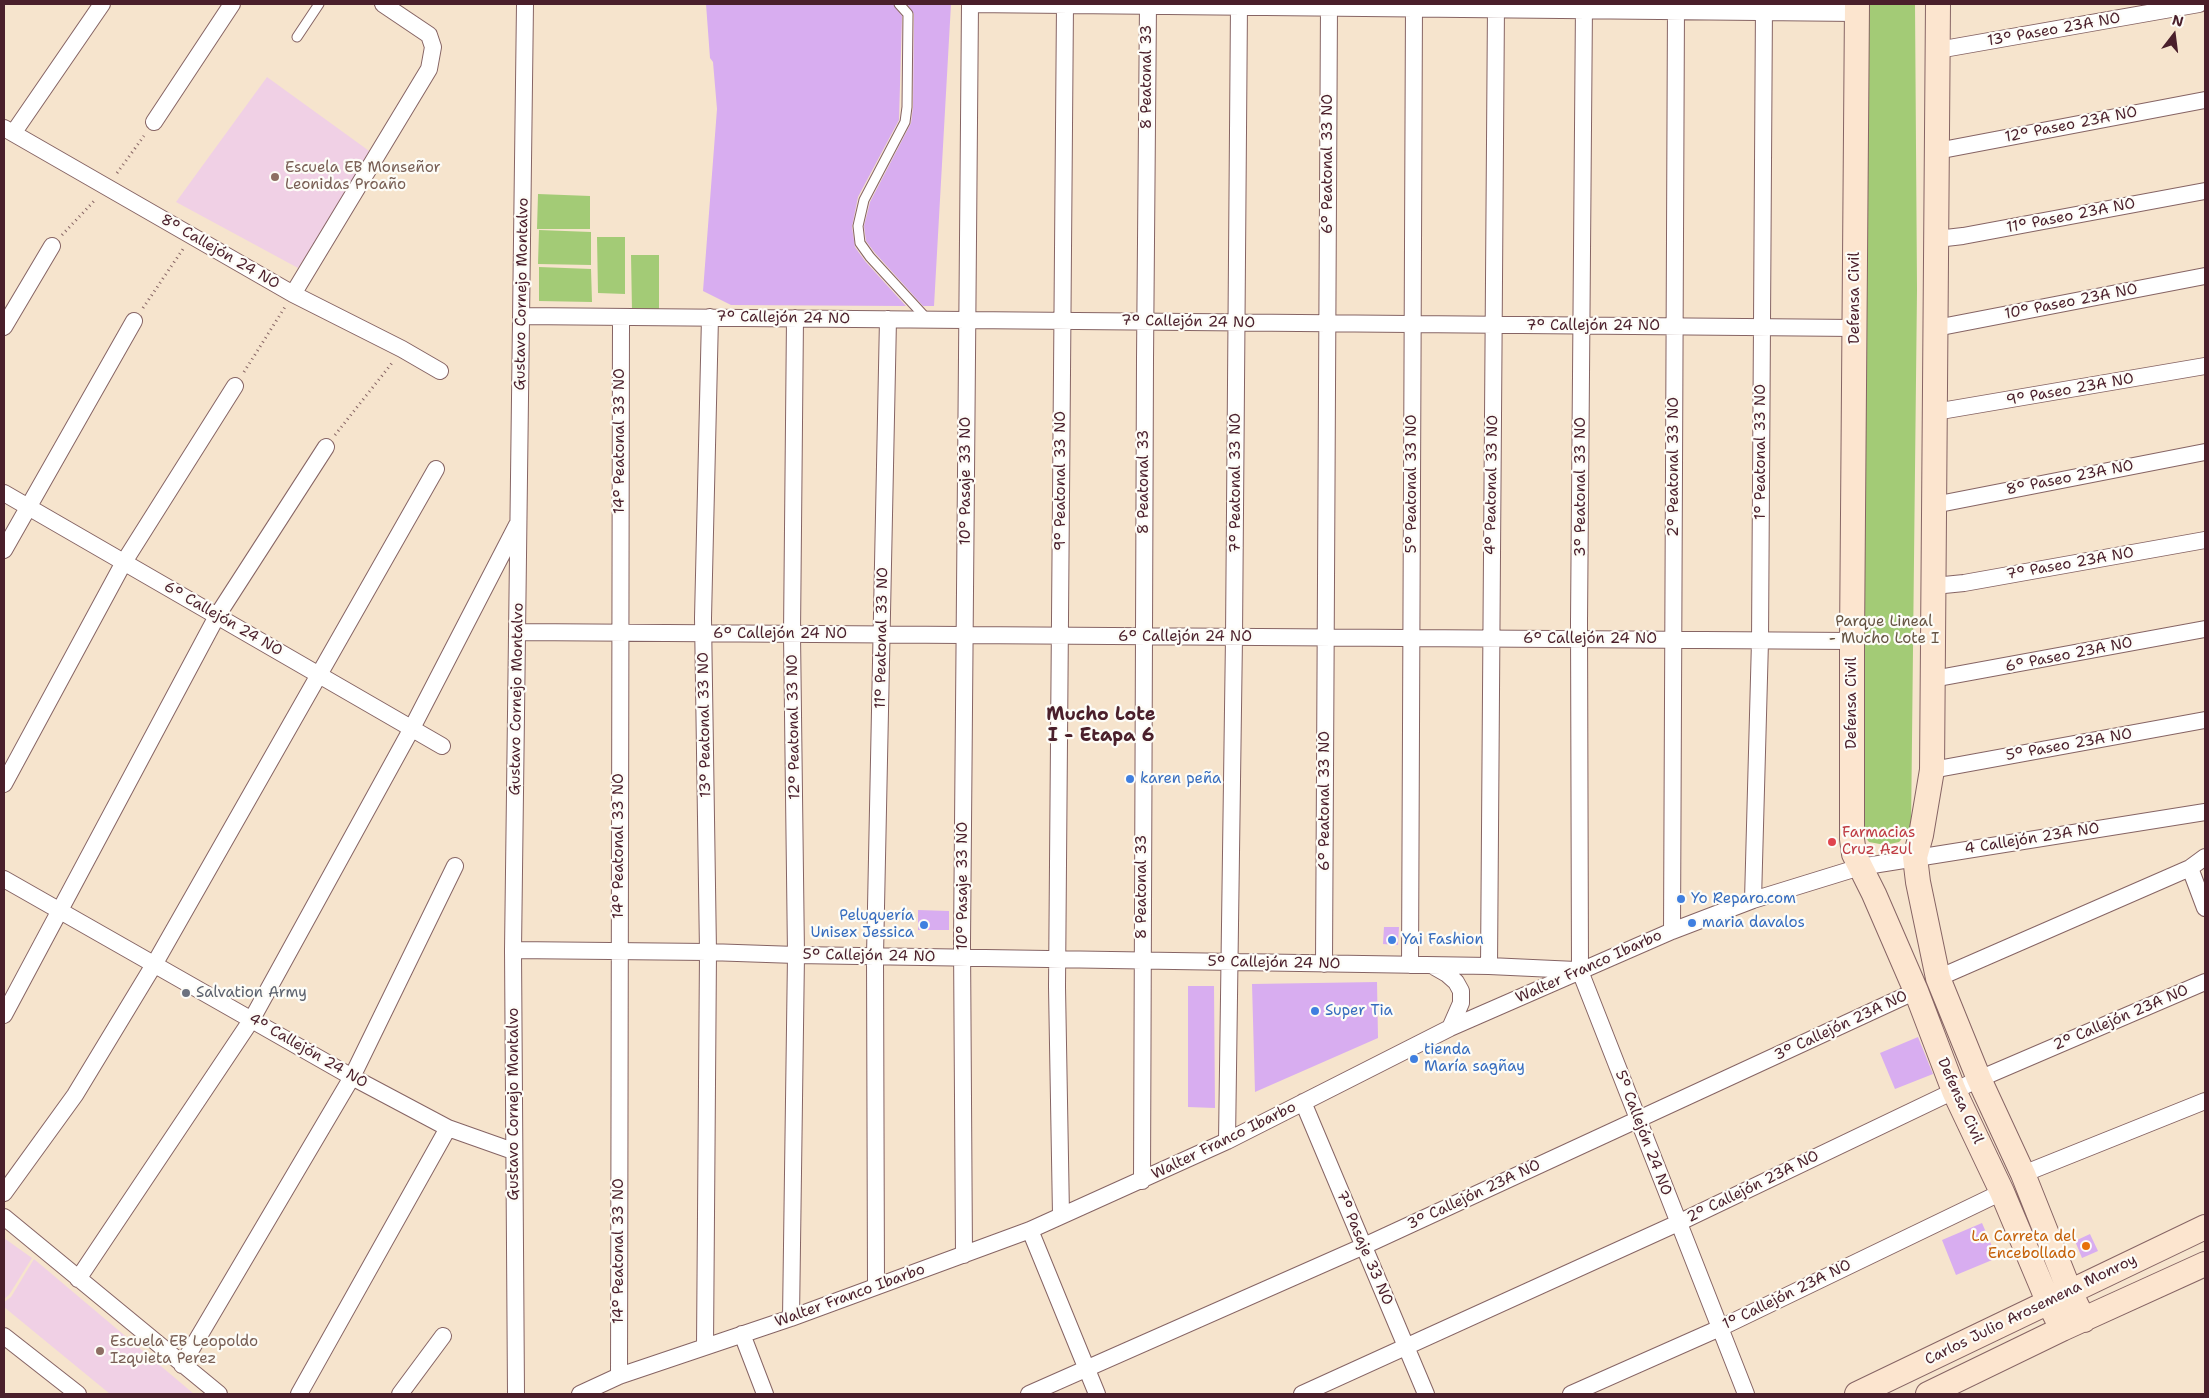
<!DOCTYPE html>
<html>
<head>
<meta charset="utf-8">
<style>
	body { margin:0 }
	#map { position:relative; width:2209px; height:1398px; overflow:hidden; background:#f6e4cd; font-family:"Shantell Sans",sans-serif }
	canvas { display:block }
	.frame { position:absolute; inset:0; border:5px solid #4a1f2b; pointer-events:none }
	.north { position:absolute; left:2149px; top:10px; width:50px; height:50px; -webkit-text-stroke:4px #fdfcf7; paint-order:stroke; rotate:15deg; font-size:14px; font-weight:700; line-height:20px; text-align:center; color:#4a1f2b }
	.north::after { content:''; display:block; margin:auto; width:18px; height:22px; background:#4a1f2b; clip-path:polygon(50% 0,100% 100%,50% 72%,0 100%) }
</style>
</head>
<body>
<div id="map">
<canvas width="2209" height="1398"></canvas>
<div class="frame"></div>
<div class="north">N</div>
</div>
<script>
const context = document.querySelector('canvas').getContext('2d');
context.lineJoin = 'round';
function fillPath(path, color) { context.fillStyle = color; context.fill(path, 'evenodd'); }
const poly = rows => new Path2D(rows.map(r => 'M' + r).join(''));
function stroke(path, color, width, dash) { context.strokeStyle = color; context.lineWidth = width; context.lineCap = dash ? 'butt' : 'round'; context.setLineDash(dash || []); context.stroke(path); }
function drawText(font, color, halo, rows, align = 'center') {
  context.font = font + ' "Shantell Sans",sans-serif'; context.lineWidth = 4.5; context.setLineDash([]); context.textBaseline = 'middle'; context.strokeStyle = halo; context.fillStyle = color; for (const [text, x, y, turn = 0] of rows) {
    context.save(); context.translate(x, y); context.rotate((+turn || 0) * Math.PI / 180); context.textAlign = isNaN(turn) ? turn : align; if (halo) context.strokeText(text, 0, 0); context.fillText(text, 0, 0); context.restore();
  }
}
fillPath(poly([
	[267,77,372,153,298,268,176,202],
	[4,1238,32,1258,9,1295,4,1299],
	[34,1259,194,1394,110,1394,4,1307,4,1302,11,1297]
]), '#f0d0e5');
fillPath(poly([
	[1864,4,1915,4,1917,290,1911,829,1899,842,1885,845,1869,842,1864,836],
	[538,194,590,196,590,229,537,229],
	[539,230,591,232,591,265,538,264],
	[597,237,625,237,625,294,598,293],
	[631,255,659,255,659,312,632,311],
	[539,267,591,269,592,302,539,301]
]), '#a3cb76');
fillPath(poly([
	[706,4,893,4,902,16,899,120,858,197,852,227,855,247,865,261,906,306,731,305,703,291,717,109,713,62,710,58],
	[907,4,951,4,934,306,923,306,875,253,866,241,864,226,870,202,911,123,913,107,914,14],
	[918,910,949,911,949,930,918,930],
	[1384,927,1399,927,1398,945,1383,944],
	[1377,982,1378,1038,1255,1092,1252,984],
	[1188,986,1214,986,1215,1108,1188,1107],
	[1918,1037,1933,1074,1895,1089,1880,1053],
	[1982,1223,1997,1258,1956,1275,1942,1240],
	[2090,1234,2098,1251,2082,1258,2075,1241]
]), '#d8adf0');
const lane = poly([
	[899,4,908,14,907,107,905,122,864,200,858,226,860,243,870,257,927,319],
	[297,37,319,4]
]);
const street = poly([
	[970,4,1857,13],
	[1584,4,1579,622,1580,971,1746,1394],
	[1938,50,2199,4],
	[154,122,232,4],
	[4,128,293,294,402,349,440,371],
	[14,132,102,4],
	[1937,151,2205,100],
	[1937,239,1963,236,2205,191],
	[293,294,429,69,433,47,429,35,383,4],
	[521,316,1855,328],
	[4,327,52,246],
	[1936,328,2205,276],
	[1935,412,2205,366],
	[4,493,442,746],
	[1934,505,2205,452],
	[4,550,134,321],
	[1934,586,1964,583,2205,540],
	[518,632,1852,641],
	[1933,679,2205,629],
	[1932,770,2205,720],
	[4,784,124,562,235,386],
	[2190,868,2205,908],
	[4,879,352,1077,448,1128,513,1151],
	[1753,900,1760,641,1764,4],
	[1672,931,1676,4],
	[513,950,708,952,796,955,1489,966,1576,970],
	[1324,964,1329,4],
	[1410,965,1414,4],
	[1433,966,1447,974,1456,982,1461,991,1461,1003,1450,1028],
	[1489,966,1496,4],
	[1938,978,2190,868,2205,857],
	[4,1015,217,616,326,447],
	[1303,1102,1426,1394],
	[1227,1141,1234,637,1239,4],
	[2023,1174,2205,1101],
	[1142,1181,1145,359,1148,4],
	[4,1193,75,1095,155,963,436,469],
	[1061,1215,1057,987,1065,4],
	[4,1217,219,1394],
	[1030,1230,1097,1394],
	[964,1255,962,942,970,4],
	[78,1279,252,1019,412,728,517,525],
	[876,1286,875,956,888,319],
	[791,1318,796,955,792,634,795,318],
	[742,1334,765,1394],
	[4,1336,78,1394],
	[705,1346,708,952,703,618,710,317],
	[182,1365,352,1077,455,866],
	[619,1376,621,317],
	[299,1394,448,1128],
	[400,1394,443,1336],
	[516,1394,513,950,525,4],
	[580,1394,619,1376,791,1318,1030,1230,1227,1141,1450,1028,1672,931,1753,900,1860,867,2205,812],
	[1029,1394,1364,1246,1916,991],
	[1302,1394,1678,1223,1979,1079,2205,982],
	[1571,1394,1720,1328,2002,1192]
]);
const secondary = poly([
	[1857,4,1852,641,1852,839,1854,854,1874,894,1916,991,1954,1091,2002,1192,2048,1301,2062,1329],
	[1938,4,1932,770,1921,835,1915,857,1918,882,1938,978,1979,1079,2023,1174,2070,1292,2084,1320],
	[1857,1394,2205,1227],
	[1928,1394,2062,1329,2205,1264]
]);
stroke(lane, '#866464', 11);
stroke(street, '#866464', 18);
stroke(secondary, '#866464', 26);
stroke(poly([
	[117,173,144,136],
	[62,235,96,199],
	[143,308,183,249],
	[244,372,285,307],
	[335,435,392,363]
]), '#866464', 3, [1, 4]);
stroke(lane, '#fff', 9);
stroke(street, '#fff', 16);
stroke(secondary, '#fce5cf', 24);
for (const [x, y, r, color] of [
	[275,177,5,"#8d6e63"],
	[1130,779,5,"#3f7fe0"],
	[1832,842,5,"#e0444e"],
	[1681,899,5,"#3f7fe0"],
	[1692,923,5,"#3f7fe0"],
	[924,925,5,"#3f7fe0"],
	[1392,940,5,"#3f7fe0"],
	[186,993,5,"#6b7280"],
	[1315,1011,5,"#3f7fe0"],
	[1414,1059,5,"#3f7fe0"],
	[2086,1246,5,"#e8710a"],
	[100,1351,5,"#8d6e63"]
]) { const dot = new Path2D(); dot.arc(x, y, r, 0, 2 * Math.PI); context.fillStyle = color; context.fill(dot); stroke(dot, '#fdfcf7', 2); }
drawText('15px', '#4a1f2b', '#fdfcf7', [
	["13° Paseo 23A NO",2054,30,-10],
	["8 Peatonal 33",1147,77,-90],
	["12° Paseo 23A NO",2071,125,-11],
	["6° Peatonal 33 NO",1328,164,-90],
	["11° Paseo 23A NO",2071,216,-11],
	["8° Callejón 24 NO",220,252,30],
	["Gustavo Cornejo Montalvo",522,294,-89],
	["Defensa Civil",1855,298,-90],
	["10° Paseo 23A NO",2071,302,-11],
	["7° Callejón 24 NO",783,318,1],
	["7° Callejón 24 NO",1188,322,1],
	["7° Callejón 24 NO",1593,326],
	["9° Paseo 23A NO",2070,390,-10],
	["14° Peatonal 33 NO",620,441,-90],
	["1° Peatonal 33 NO",1761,452,-90],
	["2° Peatonal 33 NO",1674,467,-90],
	["8° Paseo 23A NO",2070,478,-11],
	["10° Pasaje 33 NO",966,481,-90],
	["9° Peatonal 33 NO",1061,481,-90],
	["8 Peatonal 33",1144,482,-90],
	["7° Peatonal 33 NO",1236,483,-90],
	["5° Peatonal 33 NO",1412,484,-90],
	["4° Peatonal 33 NO",1492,485,-89],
	["3° Peatonal 33 NO",1581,487,-90],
	["7° Paseo 23A NO",2070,564,-10],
	["6° Callejón 24 NO",223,619,30],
	["6° Callejón 24 NO",780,634],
	["6° Callejón 24 NO",1185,637],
	["11° Peatonal 33 NO",882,638,-89],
	["6° Callejón 24 NO",1590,639],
	["6° Paseo 23A NO",2069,655,-11],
	["Gustavo Cornejo Montalvo",517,699,-89],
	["Defensa Civil",1852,703,-90],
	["13° Peatonal 33 NO",705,725,-91],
	["12° Peatonal 33 NO",794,727,-91],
	["5° Paseo 23A NO",2069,745,-10],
	["6° Peatonal 33 NO",1325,801,-90],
	["4 Callejón 23A NO",2032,839,-9],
	["14° Peatonal 33 NO",619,846,-90],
	["10° Pasaje 33 NO",963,886,-90],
	["8 Peatonal 33",1142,887,-90],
	["5° Callejón 24 NO",869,956,1],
	["5° Callejón 24 NO",1274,963,1],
	["Walter Franco Ibarbo",1589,967,-24],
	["2° Callejón 23A NO",2121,1018,-23],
	["3° Callejón 23A NO",1841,1026,-25],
	["4° Callejón 24 NO",308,1051,30],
	["Defensa Civil",1960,1101,66],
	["Gustavo Cornejo Montalvo",514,1104,-90],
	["5° Callejón 24 NO",1643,1133,69],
	["Walter Franco Ibarbo",1224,1141,-26],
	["2° Callejón 23A NO",1753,1187,-26],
	["3° Callejón 23A NO",1474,1195,-25],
	["7° Pasaje 33 NO",1364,1248,67],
	["14° Peatonal 33 NO",619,1251,-90],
	["1° Callejón 23A NO",1787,1295,-26],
	["Walter Franco Ibarbo",850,1296,-20],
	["Carlos Julio Arosemena Monroy",2031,1310,-26]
]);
drawText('15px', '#785e54', '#fdfcf7', [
	["Escuela EB Monseñor",285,168],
	["Leonidas Proaño",285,185],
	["Escuela EB Leopoldo",110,1342],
	["Izquieta Perez",110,1359]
], 'left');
drawText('15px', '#655342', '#fdfcf7', [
	["Parque Lineal",1884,622],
	["- Mucho Lote I",1884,639]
]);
drawText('15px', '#366cbe', '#fdfcf7', [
	["karen peña",1140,779],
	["Yo Reparo.com",1691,899],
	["Peluquería",914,916,"right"],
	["Unisex Jessica",914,933,"right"],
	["maria davalos",1702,923],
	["Yai Fashion",1402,940],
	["Super Tia",1325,1011],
	["tienda",1424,1050],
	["María sagñay",1424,1067]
], 'left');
drawText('15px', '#be3a42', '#fdfcf7', [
	["Farmacias",1842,833],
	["Cruz Azul",1842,850]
], 'left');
drawText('15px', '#5b616d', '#fdfcf7', [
	["Salvation Army",196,993]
], 'left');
drawText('15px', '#c56008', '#fdfcf7', [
	["La Carreta del",2076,1237],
	["Encebollado",2076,1254]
], 'right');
drawText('bold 18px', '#4a1f2b', '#fdfcf7', [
	["Mucho Lote",1101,715],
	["I - Etapa 6",1101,736]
]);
</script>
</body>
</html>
